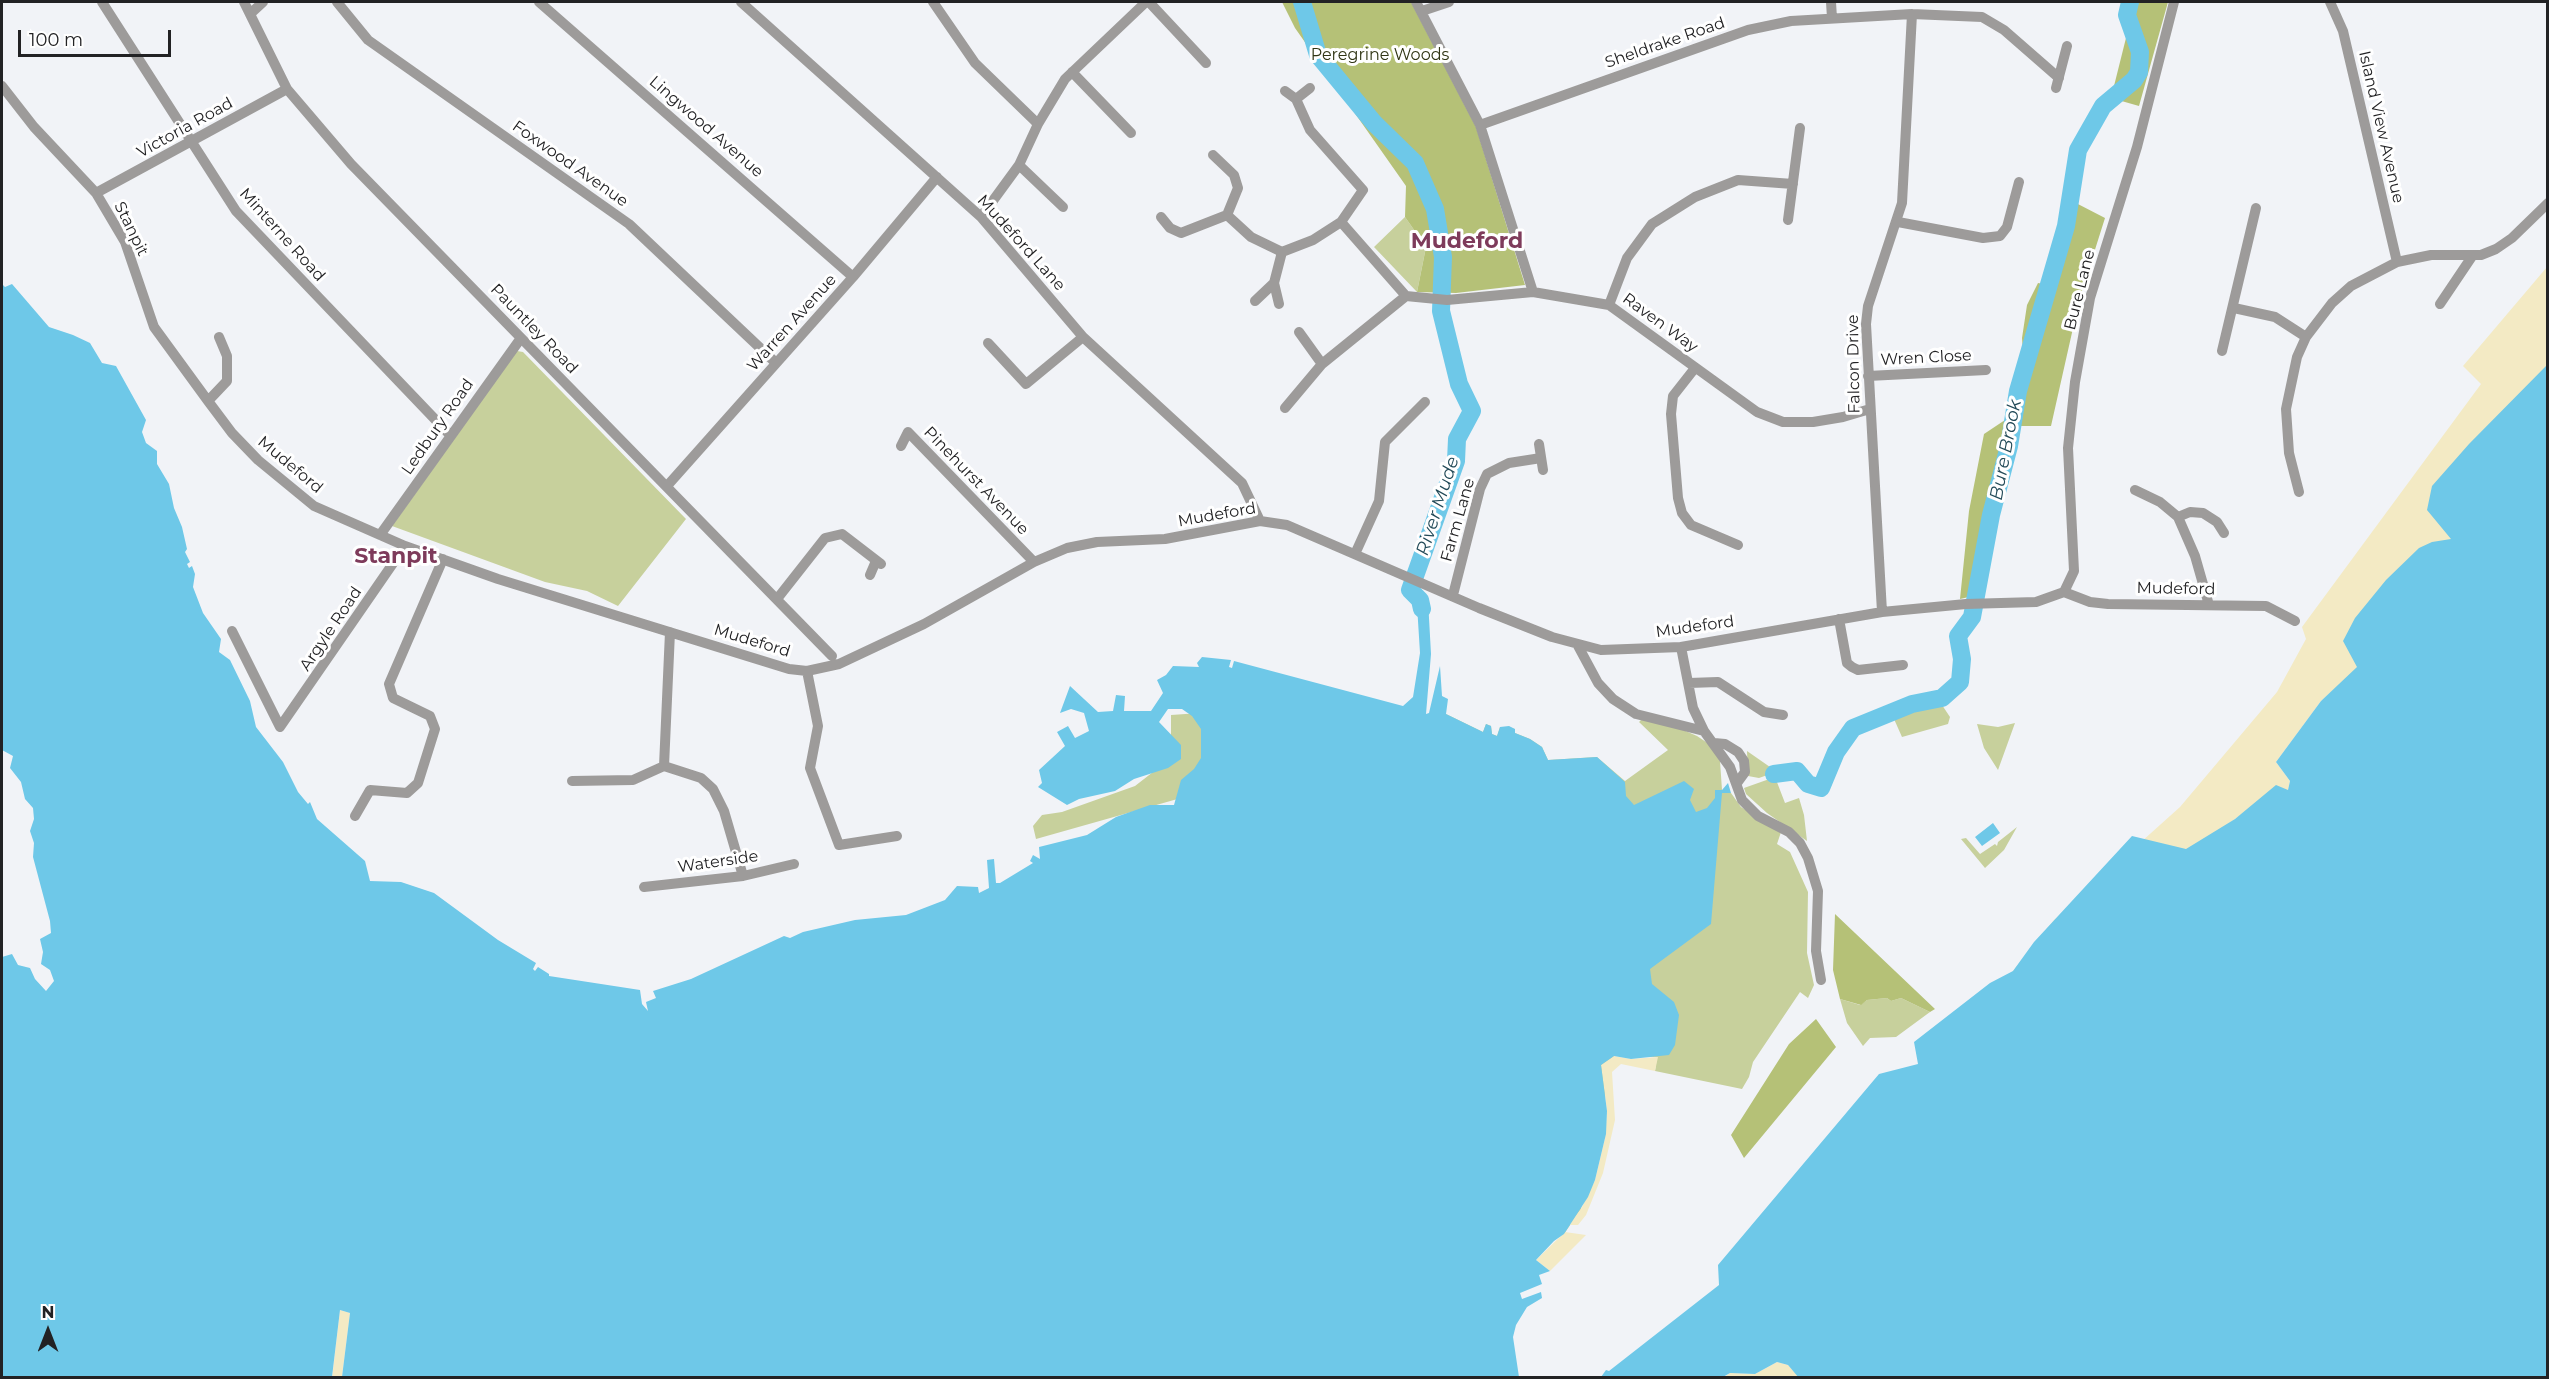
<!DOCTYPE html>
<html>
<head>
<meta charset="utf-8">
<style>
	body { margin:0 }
	#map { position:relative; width:2549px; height:1379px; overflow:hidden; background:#f1f3f7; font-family:Montserrat,sans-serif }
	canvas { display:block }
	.frame { position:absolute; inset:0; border:3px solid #222224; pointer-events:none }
	.north { position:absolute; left:18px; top:1301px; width:60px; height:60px; -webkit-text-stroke:4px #fff; paint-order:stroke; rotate:0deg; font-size:16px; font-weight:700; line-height:24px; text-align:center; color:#222224 }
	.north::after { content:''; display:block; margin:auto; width:21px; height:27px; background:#222224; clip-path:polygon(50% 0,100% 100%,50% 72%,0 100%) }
	.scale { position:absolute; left:18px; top:30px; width:153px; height:27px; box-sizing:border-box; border:3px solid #222224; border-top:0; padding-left:8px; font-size:18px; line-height:21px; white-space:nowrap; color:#222224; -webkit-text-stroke:4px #fff; paint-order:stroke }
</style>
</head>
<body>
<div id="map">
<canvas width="2549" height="1379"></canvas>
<div class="frame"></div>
<div class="north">N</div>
<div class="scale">100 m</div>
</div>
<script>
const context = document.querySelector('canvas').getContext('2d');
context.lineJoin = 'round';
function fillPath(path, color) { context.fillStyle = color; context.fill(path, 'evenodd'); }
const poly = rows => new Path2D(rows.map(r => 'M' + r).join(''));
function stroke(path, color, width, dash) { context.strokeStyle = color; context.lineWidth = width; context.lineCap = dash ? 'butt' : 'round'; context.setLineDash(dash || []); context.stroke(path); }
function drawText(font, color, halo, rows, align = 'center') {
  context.font = font + ' Montserrat,sans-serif'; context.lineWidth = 6; context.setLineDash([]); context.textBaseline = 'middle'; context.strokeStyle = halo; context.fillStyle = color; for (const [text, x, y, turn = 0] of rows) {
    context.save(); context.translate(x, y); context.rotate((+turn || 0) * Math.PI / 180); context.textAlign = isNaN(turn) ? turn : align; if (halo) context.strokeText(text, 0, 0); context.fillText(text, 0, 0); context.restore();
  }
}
fillPath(poly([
	[1405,217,1426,247,1417,292,1374,247],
	[517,351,523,352,686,519,618,606,587,591,545,582,392,526],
	[1940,702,1950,717,1948,724,1902,737,1894,719],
	[1200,713,1211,743,1181,798,1036,839,1033,826,1042,815,1062,812,1135,786,1171,758,1171,715],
	[1446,714,1483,732,1486,724,1491,726,1492,734,1497,736,1500,727,1515,729,1515,733,1530,739,1542,747,1548,760,1597,757,1625,781,1668,750,1639,722,1642,719,1681,729,1697,736,1709,744,1720,761,1722,790,1731,793,1741,807,1781,832,1777,844,1790,852,1808,892,1807,953,1814,985,1808,998,1800,992,1753,1062,1749,1077,1742,1089,1655,1071,1657,1057,1614,1056,1581,1209,1564,1234],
	[2015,723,1998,770,1984,748,1977,724,1998,727],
	[1747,751,1770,767,1773,773,1759,778,1748,776],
	[1775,777,1785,803,1799,798,1804,815,1807,841,1767,813,1746,794,1744,788],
	[2017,827,2004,850,1985,868,1961,839,1966,838,1980,854,1995,844,1997,846,1998,842],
	[1887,998,1891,1001,1901,998,1930,1012,1896,1037,1870,1038,1863,1046,1847,1023,1840,999,1860,1005,1867,1000]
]), '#c7d09c');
fillPath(poly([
	[1282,2,1411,2,1476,127,1525,285,1456,293,1417,292,1426,247,1405,217,1406,186,1295,28],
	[2135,2,2168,2,2139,106,2111,98],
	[2074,202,2105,218,2080,297,2051,426,2009,426,1973,596,1960,599,1969,511,1984,434,2008,418,2023,352,2022,338,2027,305,2038,283,2043,284,2067,205],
	[1835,914,1935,1009,1930,1012,1901,998,1891,1001,1887,998,1867,1000,1861,1005,1840,999,1833,970],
	[1816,1019,1836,1047,1744,1158,1731,1135,1789,1044]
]), '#b5c177');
fillPath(poly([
	[2547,267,2547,371,2460,543,2362,665,2321,701,2276,762,2290,781,2288,790,2249,809,2000,987,2054,920,2180,807,2277,692,2306,639,2302,627,2481,384,2463,366],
	[1614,1056,1631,1059,1658,1057,1655,1071,1621,1064,1612,1072,1615,1120,1603,1173,1586,1215,1578,1225,1568,1225,1581,1209,1595,1180,1605,1138,1607,1111,1601,1065],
	[1565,1232,1586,1235,1550,1271,1536,1260],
	[340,1310,350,1313,342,1377,332,1378],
	[1777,1362,1788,1365,1799,1377,1723,1378,1730,1373,1755,1374]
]), '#f3eac4');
fillPath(poly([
	[2,284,5,287,12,284,49,327,73,335,90,343,102,363,116,366,146,420,142,432,146,443,157,451,157,464,169,484,174,508,182,527,187,549,185,552,190,562,187,564,189,568,192,566,195,574,193,587,203,613,221,639,219,652,230,660,250,701,256,727,283,762,298,792,308,804,310,802,317,819,365,861,370,881,401,882,434,893,498,940,536,963,533,969,535,971,538,967,549,974,549,976,640,990,642,1004,648,1011,646,1002,656,998,653,991,691,979,784,936,790,938,803,932,855,920,906,915,945,900,957,886,978,887,979,893,989,888,987,860,994,859,996,883,1000,883,1033,863,1030,861,1033,855,1040,859,1039,847,1087,835,1116,817,1150,805,1174,805,1181,780,1194,769,1201,758,1201,729,1192,716,1182,709,1168,709,1159,722,1181,745,1181,759,1168,768,1134,779,1115,791,1079,799,1067,805,1038,787,1042,783,1039,770,1065,746,1057,732,1068,726,1075,738,1089,731,1084,713,1071,709,1060,713,1070,686,1098,712,1113,711,1116,695,1125,696,1124,711,1151,711,1163,693,1157,680,1166,675,1173,666,1199,667,1197,663,1202,657,1231,660,1229,667,1232,668,1234,661,1403,706,1413,697,1420,653,1417,605,1403,586,1428,600,1431,654,1426,714,1429,713,1440,666,1442,696,1448,699,1446,714,1483,732,1486,724,1491,726,1492,734,1497,736,1500,727,1509,726,1515,729,1515,733,1530,739,1542,747,1548,760,1597,757,1625,782,1626,796,1634,805,1684,781,1694,789,1690,800,1696,812,1707,808,1715,798,1715,790,1722,790,1728,783,1731,793,1722,793,1711,924,1650,969,1652,984,1674,1002,1679,1015,1675,1045,1669,1055,1631,1059,1614,1056,1601,1065,1607,1111,1606,1134,1595,1180,1588,1197,1564,1234,1554,1241,1536,1260,1550,1271,1539,1275,1542,1284,1520,1293,1522,1299,1541,1292,1542,1298,1527,1307,1516,1325,1513,1337,1519,1377,342,1377,350,1313,340,1310,332,1377,2,1377,2,957,12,954,18,965,30,968,35,979,46,991,54,981,50,970,41,964,43,952,40,939,51,933,50,921,33,857,34,843,30,831,34,819,33,808,25,799,21,782,10,768,13,756,2,750],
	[2547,365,2547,1377,1799,1378,1788,1365,1777,1362,1755,1374,1730,1373,1723,1377,1601,1377,1606,1370,1609,1371,1719,1285,1718,1265,1879,1074,1918,1064,1914,1042,1990,983,2013,971,2034,942,2132,836,2186,849,2235,819,2276,785,2288,790,2290,781,2276,762,2321,701,2357,667,2343,641,2355,618,2386,580,2419,548,2432,542,2451,539,2427,510,2432,486,2469,444],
	[1993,823,2000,833,1982,846,1975,837]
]), '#6ec8e8');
stroke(poly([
	[1302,2,1318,55,1374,123,1415,163,1435,209,1443,257,1441,311,1459,384,1472,411,1457,439,1456,461,1410,590,1420,600,1422,609],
	[1774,774,1797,771,1808,784,1821,788,1836,752,1853,728,1912,704,1942,698,1960,682,1962,659,1958,636,1972,617,1991,515,2009,446,2018,391,2066,226,2078,150,2103,106,2134,80,2139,72,2140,52,2127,15,2130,2]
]), '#6ec8e8', 18);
stroke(poly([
	[102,2,236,211,450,435],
	[244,2,287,89,351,164,832,656],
	[337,2,368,40,629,224,776,363],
	[539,2,853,277],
	[741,2,981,217,1083,337,1242,483,1260,521],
	[933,2,975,63,1038,124],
	[1149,2,1206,63],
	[1416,2,1480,125,1533,292],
	[1831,2,1832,18],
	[2330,2,2343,31,2397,262],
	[1422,11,1449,2],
	[250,14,263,2],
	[1072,72,1131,133],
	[2,86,34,127,96,193,125,242,154,327,208,401,232,433,258,460,314,506,405,546,498,579,789,669,807,671,839,664,924,624,1034,562,1067,548,1097,542,1165,539,1260,521,1287,525,1479,608,1552,637,1601,650,1681,647,1882,612,1966,604,2036,602,2064,592],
	[2056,88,2067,46],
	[1296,99,1310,88],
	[1480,125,1748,30,1791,21,1912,14,1982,17,2004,30,2059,78],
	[1213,155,1234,175,1238,188,1227,215],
	[1019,165,1063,207],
	[96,193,287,89],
	[981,217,1019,165,1038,124,1065,79,1146,2],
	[1161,217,1170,228,1181,233,1227,215,1251,237,1282,252,1313,240,1341,222,1363,190,1310,130,1296,99,1285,91],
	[1788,220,1800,128],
	[1341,222,1406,296,1447,300,1533,292,1609,305,1757,412,1783,422,1813,422,1843,417,1870,409],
	[1898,222,1983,238,2000,236,2007,227,2019,182],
	[1274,283,1279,304],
	[1255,301,1274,283,1282,252],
	[2440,304,2473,255],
	[1609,305,1627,258,1652,224,1695,197,1738,180,1793,184],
	[2234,308,2275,317,2306,337],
	[1299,332,1322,364],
	[988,343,1026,384,1083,337],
	[2222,351,2256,208],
	[1695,368,1673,396,1671,414,1678,498,1682,513,1691,525,1738,545],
	[1868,376,1986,370],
	[208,401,227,381,227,356,219,337],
	[1285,408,1322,364,1406,296],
	[1539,444,1543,470],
	[901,446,908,432,1034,562],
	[667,486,853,277,937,177],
	[2135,490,2160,502,2178,517,2195,556,2209,605],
	[2299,492,2289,453,2286,409,2297,357,2306,337,2332,303,2351,286,2397,262,2431,255,2481,255,2496,249,2512,238,2548,203],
	[2178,517,2190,512,2203,513,2217,522,2224,533],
	[380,535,521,338],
	[1355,554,1379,501,1385,442,1425,402],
	[870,575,876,561],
	[2064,592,2074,571,2068,448,2075,382,2090,298,2137,147,2174,2],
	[2064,592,2090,602,2108,604,2266,606,2295,621],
	[1453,595,1480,489,1487,474,1509,463,1541,458],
	[777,599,825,538,842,534,881,564],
	[1882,612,1866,324,1868,306,1902,203,1912,14],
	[1839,619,1847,663,1852,667,1858,670,1903,665],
	[232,631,280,727,405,546],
	[670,632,664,766,701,778,713,789,724,811,743,876],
	[1577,644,1598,683,1613,699,1636,714,1704,731],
	[1681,647,1693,708,1704,731,1730,767,1742,800,1758,816,1789,832,1800,843,1808,858,1818,891,1816,951,1821,980],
	[807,671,818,726,810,768,839,845,897,836],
	[1689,683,1718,682,1764,712,1783,715],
	[1714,743,1725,744,1738,752,1744,761,1745,772,1737,783],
	[572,781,633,780,664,766],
	[355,816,370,790,407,793,418,783,435,729,430,716,393,698,389,684,443,559],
	[644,887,743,876,794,864]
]), '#9d9b9a', 10);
drawText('16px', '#222224', '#fff', [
	["Sheldrake Road",1665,43,-19],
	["Lingwood Avenue",706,127,41],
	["Island View Avenue",2381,127,77],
	["Victoria Road",185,128,-29],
	["Foxwood Avenue",570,164,35],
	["Stanpit",131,229,64],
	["Minterne Road",282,235,48],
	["Mudeford Lane",1021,243,48],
	["Bure Lane",2080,290,-76],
	["Warren Avenue",792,323,-48],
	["Raven Way",1660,323,36],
	["Pauntley Road",534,329,46],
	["Wren Close",1926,358,-3],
	["Falcon Drive",1854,364,-91],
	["Ledbury Road",438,427,-55],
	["Mudeford",290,465,40],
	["Pinehurst Avenue",976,481,46],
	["Mudeford",1217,515,-10],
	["Farm Lane",1458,520,-74],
	["Mudeford",2176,589,1],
	["Mudeford",1695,627,-8],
	["Argyle Road",331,629,-56],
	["Mudeford",752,641,17],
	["Waterside",718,862,-8]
]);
drawText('16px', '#303514', '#fff', [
	["Peregrine Woods",1380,55]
]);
drawText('italic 18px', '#224a58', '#fff', [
	["Bure Brook",2006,450,-79],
	["River Mude",1438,506,-72]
]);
drawText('bold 22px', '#7e3b5b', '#fff', [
	["Mudeford",1467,242],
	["Stanpit",396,557]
]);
</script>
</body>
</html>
